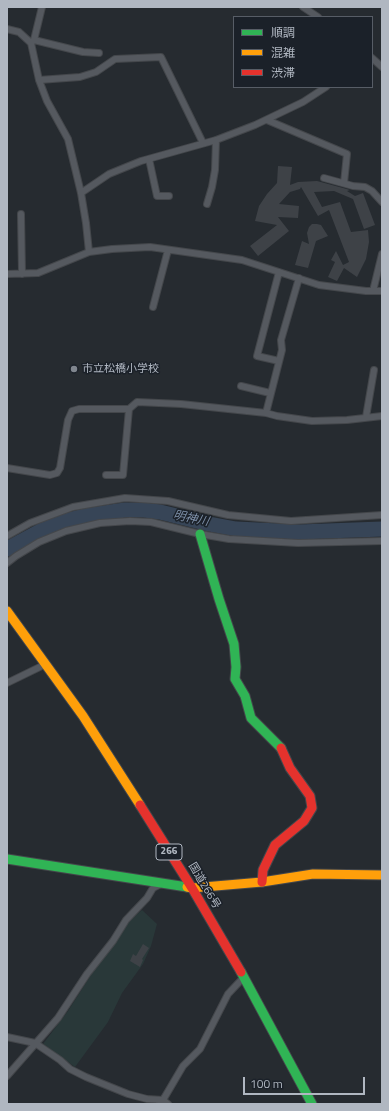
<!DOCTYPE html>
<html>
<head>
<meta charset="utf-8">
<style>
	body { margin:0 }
	#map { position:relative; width:389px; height:1111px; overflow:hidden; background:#262b30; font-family:"Titillium Web","Noto Sans JP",sans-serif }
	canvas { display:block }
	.frame { position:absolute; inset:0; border:8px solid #b0b7c1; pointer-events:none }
	.legend { position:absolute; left:233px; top:16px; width:140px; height:72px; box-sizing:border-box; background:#1b2129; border:1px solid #575d66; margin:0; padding:5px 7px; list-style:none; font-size:12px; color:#b0b7c1 }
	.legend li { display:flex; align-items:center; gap:8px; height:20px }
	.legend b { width:20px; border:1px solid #575d66 }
	.scale { position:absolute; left:243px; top:1077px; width:122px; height:18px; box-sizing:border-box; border:2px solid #b0b7c1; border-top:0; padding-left:5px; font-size:12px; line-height:14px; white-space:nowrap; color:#b0b7c1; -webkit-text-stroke:3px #1b2129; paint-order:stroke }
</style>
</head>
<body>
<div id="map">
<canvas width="389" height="1111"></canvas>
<div class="frame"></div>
<ul class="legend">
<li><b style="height:5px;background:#30b455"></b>順調</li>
<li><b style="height:5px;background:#ff9f0a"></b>混雑</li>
<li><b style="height:5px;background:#e5322d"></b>渋滞</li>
</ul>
<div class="scale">100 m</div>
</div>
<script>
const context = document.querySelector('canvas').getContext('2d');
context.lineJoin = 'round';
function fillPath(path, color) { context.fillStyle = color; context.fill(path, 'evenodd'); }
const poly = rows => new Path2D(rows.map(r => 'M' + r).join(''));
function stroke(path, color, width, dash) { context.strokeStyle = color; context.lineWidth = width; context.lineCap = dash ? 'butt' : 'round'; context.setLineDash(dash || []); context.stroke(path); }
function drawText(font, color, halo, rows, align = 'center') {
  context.font = font + ' "Titillium Web","Noto Sans JP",sans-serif'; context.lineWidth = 3; context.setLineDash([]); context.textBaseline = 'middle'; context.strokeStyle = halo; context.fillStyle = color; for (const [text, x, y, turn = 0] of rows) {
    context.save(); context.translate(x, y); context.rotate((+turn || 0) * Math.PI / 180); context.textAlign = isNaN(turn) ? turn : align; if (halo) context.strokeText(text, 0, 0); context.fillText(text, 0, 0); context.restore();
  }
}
fillPath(poly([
	[142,910,157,924,151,946,143,964,122,993,108,1022,75,1067,43,1044,68,1011,96,967,120,935,129,921]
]), '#293839');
stroke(poly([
	[7,549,44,529,65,521,84,516,125,510,144,510,160,512,209,524,236,529,300,532,382,529]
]), '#374557', 15);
fillPath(poly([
	[278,166,292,167,290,185,298,182,317,181,343,188,350,190,347,191,355,196,363,193,375,225,364,229,353,199,334,191,314,192,322,207,340,202,351,232,368,230,369,242,366,259,357,277,344,268,337,281,328,277,335,262,331,260,336,251,343,265,349,262,329,210,318,216,301,187,300,189,290,192,279,204,299,206,298,218,278,217,289,231,258,256,250,246,277,225,255,221,259,206,267,194,277,183],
	[312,224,317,224,321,225,328,236,316,241,308,268,295,265,302,241,309,244,307,233,309,227],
	[143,944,149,948,142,959,143,960,140,967,130,961,133,954,136,956]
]), '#3e4247');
const street = poly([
	[303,7,318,17],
	[7,29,19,32,31,43,39,80,47,101,68,139,81,193,86,223,89,252],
	[34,40,83,52,99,53],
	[32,42,34,40,42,7],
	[372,58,382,67],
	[39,80,80,77,96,72,115,59,161,57,203,143],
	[267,120,347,154,344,183],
	[149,159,157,196,169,196],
	[324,178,353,186,365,187,372,191,382,202],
	[81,193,109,174,141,161,216,140,255,125,303,102,326,87],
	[207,204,212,187,215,170,216,140],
	[21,214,22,274],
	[7,274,38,273,89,252,112,249,150,247,242,260,319,285,366,291,382,291],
	[299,278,281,340,282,350,266,413,277,416,312,421,347,420,382,416],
	[373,291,382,254],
	[153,307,168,250],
	[279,361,257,356,279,272],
	[241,386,270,393],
	[366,417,374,370],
	[7,468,50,475,57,473,60,468,68,420,72,411,79,409,129,409],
	[106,475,123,475,129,409,137,402,181,404,266,413],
	[7,536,30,523,73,507,125,498,168,501,228,515,291,521,382,515],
	[7,563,16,556,39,542,66,531,100,523,130,521,151,522,200,534,229,539,298,543,382,541],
	[7,683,46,664],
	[7,1037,35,1043,60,1060,70,1069,86,1077,128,1094,147,1099,163,1100,168,1104],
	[7,1076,58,1018,87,974,113,941,126,920,147,898,153,888,161,884],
	[159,1104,163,1100,183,1066,200,1049,228,994,244,977]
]);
const fast = poly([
	[200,534,219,599,234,644,236,667,235,679,245,696,251,718,281,748],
	[7,859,187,887],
	[241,972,312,1104]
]);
const slow = poly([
	[7,611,83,716,140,805],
	[187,887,192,888,262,882,313,874,382,875]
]);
const jam = poly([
	[140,805,192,888,241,972],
	[262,882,263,870,275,845,304,821,312,808,310,796,290,768,281,748]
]);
stroke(street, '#44474b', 8);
stroke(fast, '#44474b', 11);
stroke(slow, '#44474b', 11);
stroke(jam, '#44474b', 11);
stroke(street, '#55595f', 6);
stroke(fast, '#30b455', 9);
stroke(slow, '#ff9f0a', 9);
stroke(jam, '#e5322d', 9);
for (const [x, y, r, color] of [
	[74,369,4,"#80868e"]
]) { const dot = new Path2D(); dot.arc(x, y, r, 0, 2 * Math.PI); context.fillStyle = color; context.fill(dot); stroke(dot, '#1b2129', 1.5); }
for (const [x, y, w] of [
	[169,852,26]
]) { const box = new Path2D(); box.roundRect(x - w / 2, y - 8, w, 16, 3); context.fillStyle = '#1b2129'; context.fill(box); stroke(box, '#b0b7c1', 1); }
drawText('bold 10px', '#b0b7c1', null, [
	["266",169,852]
]);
drawText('11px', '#b0b7c1', '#1b2129', [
	["市立松橋小学校",82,369]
], 'left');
drawText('11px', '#b0b7c1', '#1b2129', [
	["国道266号",204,886,59]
]);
drawText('italic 12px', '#7c8ea6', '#1b2129', [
	["明神川",191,519,12]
]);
</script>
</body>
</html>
